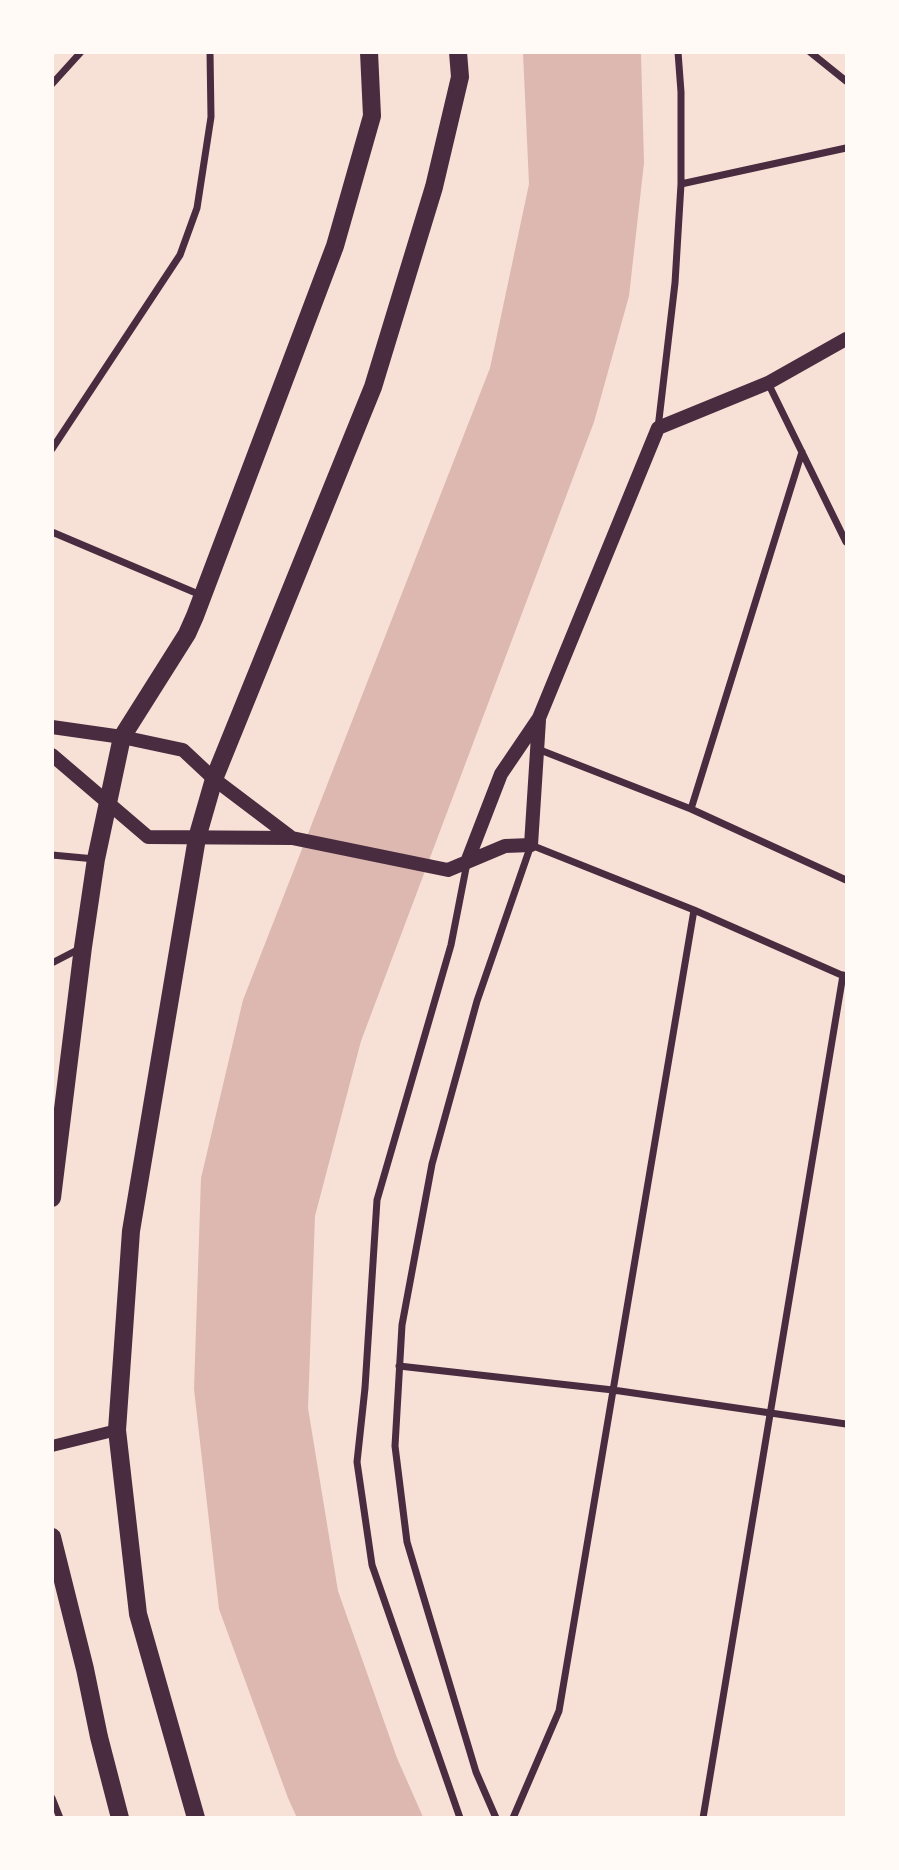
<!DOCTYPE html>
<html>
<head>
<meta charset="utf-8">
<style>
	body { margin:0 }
	#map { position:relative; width:899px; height:1870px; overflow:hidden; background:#f7e1d7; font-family:"Source Sans 3",sans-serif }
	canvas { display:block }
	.frame { position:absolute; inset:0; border:54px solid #fffaf5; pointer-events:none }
</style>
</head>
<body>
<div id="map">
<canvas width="899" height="1870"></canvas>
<div class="frame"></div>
</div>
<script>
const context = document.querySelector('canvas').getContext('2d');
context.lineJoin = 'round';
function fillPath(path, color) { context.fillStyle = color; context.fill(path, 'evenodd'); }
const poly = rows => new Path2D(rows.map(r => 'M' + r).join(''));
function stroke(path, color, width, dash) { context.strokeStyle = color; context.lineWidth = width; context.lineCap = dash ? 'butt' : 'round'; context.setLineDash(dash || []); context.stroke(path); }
fillPath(poly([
	[523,53,641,53,644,163,629,296,594,422,361,1041,315,1216,308,1408,338,1591,397,1758,423,1817,297,1818,288,1798,219,1609,194,1389,201,1178,243,1000,490,368,529,184]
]), '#dcb8b0');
stroke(poly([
	[810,52,846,81],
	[52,84,81,52],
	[681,184,846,148],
	[768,383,846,542],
	[658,428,675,283,681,184,681,92,678,52],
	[52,449,180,255,197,208,211,117,210,52],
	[52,532,203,596],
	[535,748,691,809,846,880],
	[691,809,802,452],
	[52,855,95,859],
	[52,963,79,949],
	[399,1366,613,1390,846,1424],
	[52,1798,60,1818],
	[460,1818,372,1565,357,1462,365,1388,377,1200,451,945,467,863],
	[496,1818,476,1772,407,1542,395,1446,402,1325,432,1164,477,1001,531,845,694,910,846,977],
	[513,1818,559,1711,694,910],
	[703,1818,843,975]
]), '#4a2c40', 7);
stroke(poly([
	[52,1446,117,1430]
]), '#4a2c40', 12);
stroke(poly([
	[52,727,122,737,183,750,214,779,292,838],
	[52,755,148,837,292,838,448,870,505,846,531,845,539,720],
	[467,862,501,774,539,718,658,428,768,383,846,339]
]), '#4a2c40', 14);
stroke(poly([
	[52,1198,83,947,96,859,122,737,187,634,195,616,335,246,372,116,369,52],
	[52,1537,85,1669,99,1737,120,1818],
	[196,1818,138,1614,117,1430,131,1231,197,838,214,779,373,387,434,187,460,77,458,52]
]), '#4a2c40', 18);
</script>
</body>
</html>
